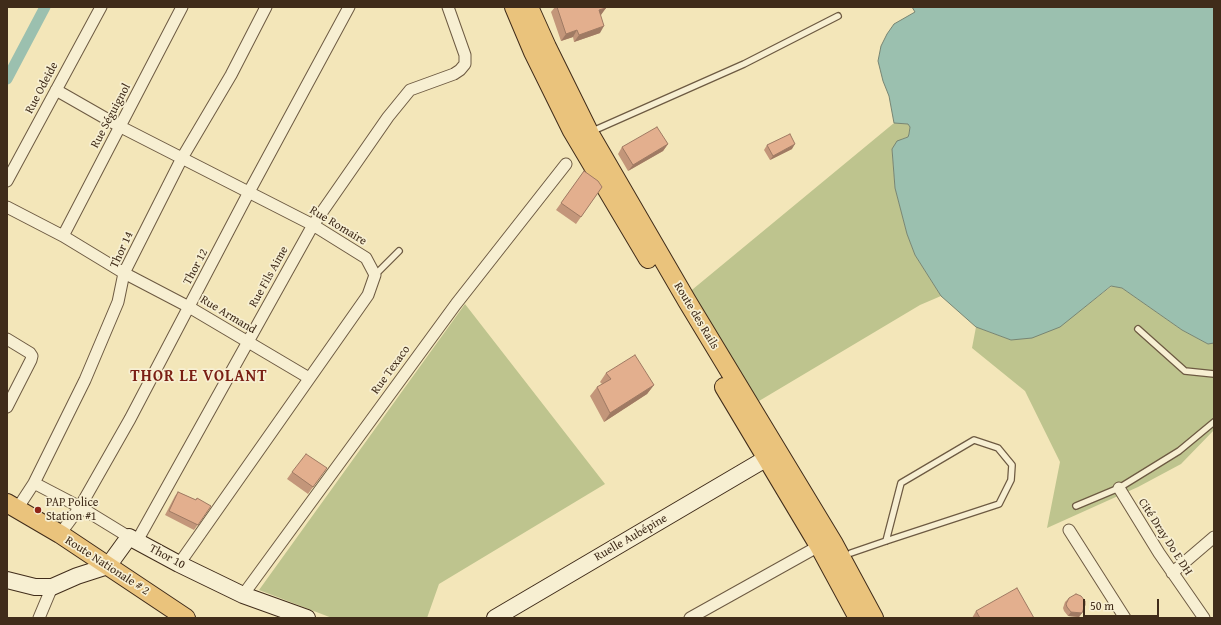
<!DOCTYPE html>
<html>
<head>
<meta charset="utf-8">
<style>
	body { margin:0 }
	#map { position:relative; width:1221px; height:625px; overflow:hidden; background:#f3e6b9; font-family:"Gentium Book Plus",serif }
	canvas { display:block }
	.frame { position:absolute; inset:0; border:8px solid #402c1a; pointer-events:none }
	.scale { position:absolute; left:1083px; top:599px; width:76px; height:18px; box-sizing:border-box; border:2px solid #402c1a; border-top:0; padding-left:5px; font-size:12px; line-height:14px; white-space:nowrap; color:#402c1a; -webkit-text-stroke:3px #f7efd2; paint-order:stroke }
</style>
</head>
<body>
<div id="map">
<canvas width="1221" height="625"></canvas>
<div class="frame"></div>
<div class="scale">50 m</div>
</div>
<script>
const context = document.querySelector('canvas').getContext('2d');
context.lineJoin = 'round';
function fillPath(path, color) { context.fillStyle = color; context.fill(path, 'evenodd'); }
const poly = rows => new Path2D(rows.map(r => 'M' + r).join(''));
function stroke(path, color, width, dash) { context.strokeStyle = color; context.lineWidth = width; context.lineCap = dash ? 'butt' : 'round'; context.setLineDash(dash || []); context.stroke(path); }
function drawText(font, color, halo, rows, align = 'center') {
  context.font = font + ' "Gentium Book Plus",serif'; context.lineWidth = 3.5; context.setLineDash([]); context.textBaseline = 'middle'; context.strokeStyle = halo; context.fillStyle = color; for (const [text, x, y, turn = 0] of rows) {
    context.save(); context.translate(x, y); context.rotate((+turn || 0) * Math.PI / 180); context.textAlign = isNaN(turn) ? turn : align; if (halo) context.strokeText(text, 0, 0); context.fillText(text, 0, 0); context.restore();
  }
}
fillPath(poly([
	[894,123,908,124,910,127,909,134,908,137,902,139,892,149,895,188,907,234,915,255,941,296,920,305,759,401,687,294],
	[1112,286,1122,288,1182,330,1208,344,1214,343,1214,430,1181,464,1138,487,1047,528,1060,462,1025,391,972,348,976,327,1011,340,1060,326],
	[465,304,605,484,439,584,427,618,332,618,259,590]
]), '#bec48e');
const water = poly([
	[912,7,1214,7,1214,343,1208,344,1182,330,1122,288,1111,286,1060,327,1032,338,1011,340,976,327,941,296,915,255,907,234,895,188,892,149,897,141,908,137,909,134,910,127,908,124,894,123,889,96,883,81,878,61,881,46,887,34,894,24,915,12,912,7]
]);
fillPath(water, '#9bc0af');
stroke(water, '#778573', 1);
stroke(poly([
	[7,79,45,7]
]), '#9bc0af', 11);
const lane = poly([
	[595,130,744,64,838,16],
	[375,275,399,251],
	[1138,329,1185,371,1214,374],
	[1076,506,1119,488,1179,451,1214,422],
	[851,553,886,541,999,504,1011,480,1012,465,998,448,974,440,901,483,886,541]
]);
const street = poly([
	[56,90,119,126,313,225,366,258,375,275,368,295,179,564],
	[7,181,101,7],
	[7,207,63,236,124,273,189,307,309,378],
	[63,236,182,7],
	[7,339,30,353,32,356,31,360,7,407],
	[34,483,80,507,129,537],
	[1119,488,1159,553,1204,618],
	[17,509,34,483,85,380,118,302,124,273,182,158,231,75,266,7],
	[1069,530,1125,618],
	[60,534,80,507,130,419,249,192,349,7],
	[137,541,313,225,388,117,410,90,454,74,460,70,465,64,465,55,448,7],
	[1172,573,1214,537],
	[243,595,456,304,566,164],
	[39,618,52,587],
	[690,618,819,546]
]);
const secondary = poly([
	[7,580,35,587,52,587,77,576,108,566,129,537,179,564,243,595,307,618],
	[495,618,767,458]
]);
const primary = poly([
	[514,7,533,52,572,131,648,259],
	[529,7,547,47,590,134,687,301,834,544,874,618],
	[724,387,819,546,858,618],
	[7,503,60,534,186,618]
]);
stroke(lane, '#6d5a42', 8);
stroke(street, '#6d5a42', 13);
stroke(secondary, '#402c1a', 18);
stroke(primary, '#402c1a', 20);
stroke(lane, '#f7efd2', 5.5);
stroke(street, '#f7efd2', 11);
stroke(secondary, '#f7efd2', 16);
stroke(primary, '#eac37c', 18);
fillPath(poly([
	[555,7,606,7,606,8,600,15,600,33,574,42,573,37,561,41,551,12],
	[668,144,663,151,628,171,618,154,622,147],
	[767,145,792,149,770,160,764,150],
	[584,171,602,187,576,224,556,210],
	[606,373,654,385,647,394,604,422,590,396,597,387,602,384,600,382],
	[327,468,308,494,287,479,292,472],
	[178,492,196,500,211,506,194,530,165,515,175,496],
	[1069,598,1082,613,1079,617,1068,616,1064,611,1063,608,1065,602],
	[976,611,1034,618,972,618]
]), '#c3967a');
fillPath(poly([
	[606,8,601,15,594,17,599,10],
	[604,26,600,33,574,42,579,35],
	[577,30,573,37,561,41,566,34],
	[668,144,663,151,628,171,633,165],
	[795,144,792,149,770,160,773,156],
	[654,385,647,394,604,422,610,413],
	[1071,612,1082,613,1079,617,1068,616]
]), '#9f7a63');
const building = poly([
	[557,7,606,7,606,8,599,10,604,26,579,35,577,30,566,34,557,7],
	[657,127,668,144,633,165,622,147,657,127],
	[790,134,795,144,773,156,767,145,790,134],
	[584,171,598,181,602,187,581,217,561,203,584,171],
	[635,355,654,385,610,413,597,387,611,379,606,373,635,355],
	[306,454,327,468,313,487,292,472,306,454],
	[178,492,196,500,197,498,211,506,198,525,169,511,178,492],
	[1017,588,1034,618,980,618,976,611,1017,588],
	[1076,594,1081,596,1085,601,1085,605,1082,613,1071,612,1067,607,1066,604,1069,598,1076,594]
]);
fillPath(building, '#e3af8e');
stroke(building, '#9f7a63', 1);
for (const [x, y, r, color] of [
	[38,510,4,"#8f2418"]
]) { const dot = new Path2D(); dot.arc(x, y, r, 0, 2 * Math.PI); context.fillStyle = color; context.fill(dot); stroke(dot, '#f7efd2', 1.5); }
drawText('12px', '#402c1a', '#f7efd2', [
	["Rue Odeide",42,88,-62],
	["Rue Séguignol",111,116,-62],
	["Rue Romaire",338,226,31],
	["Thor 14",122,250,-65],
	["Thor 12",196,267,-62],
	["Rue Fils Aime",269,277,-61],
	["Rue Armand",228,315,31],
	["Route des Rails",696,316,59],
	["Rue Texaco",391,370,-54],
	["Cité Dray Do E DH",1165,537,57],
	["Ruelle Aubépine",631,538,-30],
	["Thor 10",167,557,28],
	["Route Nationale # 2",107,566,33]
]);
drawText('12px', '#402c1a', '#f7efd2', [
	["PAP Police",46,503],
	["Station #1",46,517]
], 'left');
context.letterSpacing = '1px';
drawText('bold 16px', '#7a1f14', '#f7efd2', [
	["THOR LE VOLANT",199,377]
]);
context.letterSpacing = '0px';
</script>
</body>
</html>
